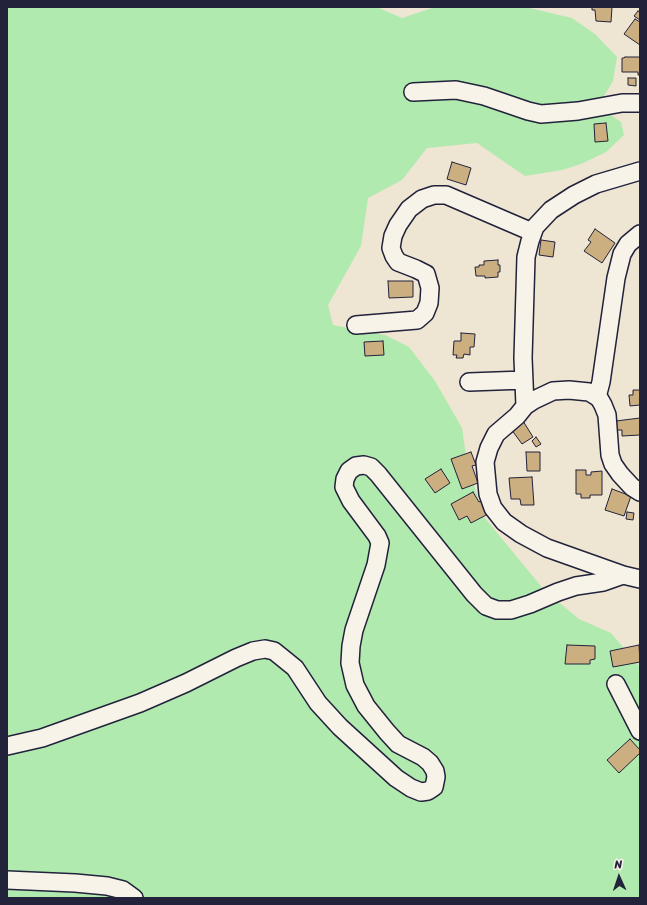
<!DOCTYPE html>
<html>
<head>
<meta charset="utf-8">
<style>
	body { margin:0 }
	#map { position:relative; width:647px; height:905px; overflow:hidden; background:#eee5d3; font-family:Sriracha,sans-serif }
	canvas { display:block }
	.frame { position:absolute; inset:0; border:8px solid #22223b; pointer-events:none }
	.north { position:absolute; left:599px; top:857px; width:40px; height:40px; -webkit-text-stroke:3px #f7f3e8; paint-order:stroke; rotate:357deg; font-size:11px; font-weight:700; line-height:16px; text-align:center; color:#22223b }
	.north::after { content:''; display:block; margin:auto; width:14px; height:18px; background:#22223b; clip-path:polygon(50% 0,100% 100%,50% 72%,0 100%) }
</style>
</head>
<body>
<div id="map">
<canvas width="647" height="905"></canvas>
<div class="frame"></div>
<div class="north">N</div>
</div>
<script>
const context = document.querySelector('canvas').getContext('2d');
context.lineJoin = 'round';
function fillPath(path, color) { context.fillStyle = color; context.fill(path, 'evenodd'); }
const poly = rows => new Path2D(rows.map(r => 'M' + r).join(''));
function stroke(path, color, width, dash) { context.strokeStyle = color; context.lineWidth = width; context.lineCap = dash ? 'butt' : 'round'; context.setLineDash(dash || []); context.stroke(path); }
fillPath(poly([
	[7,7,377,7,402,18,435,7,525,7,572,18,595,34,617,57,613,81,604,96,605,111,621,122,624,135,606,152,581,164,562,170,525,176,477,143,427,148,402,180,368,198,361,246,328,305,333,325,385,335,409,347,435,381,462,428,467,463,484,517,545,591,579,619,611,633,640,667,640,898,7,898]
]), '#b1eaae');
const building = poly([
	[592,7,612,7,611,22,596,21,595,10,592,10,592,7],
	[638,11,640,12,640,20,634,16,638,11],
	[635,19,640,22,640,45,624,34,635,19],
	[625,57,640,57,640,75,638,75,638,72,622,72,622,58,624,58,625,57],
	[628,78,636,78,636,86,628,85,628,78],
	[606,123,608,141,595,142,594,124,606,123],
	[452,162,471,168,466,185,447,179,452,162],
	[595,229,615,243,602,263,584,251,591,242,588,240,595,229],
	[541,240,555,242,553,257,539,255,541,240],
	[498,260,498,265,500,265,500,272,498,272,498,277,485,278,485,276,476,276,475,267,479,267,479,265,484,265,484,261,498,260],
	[388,281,413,281,413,297,389,298,388,281],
	[461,333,475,334,474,347,470,347,470,355,464,354,463,358,456,358,457,355,453,355,454,341,461,341,461,333],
	[383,341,384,355,365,356,364,342,383,341],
	[640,388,640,405,630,406,629,395,633,395,633,390,640,390,640,388],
	[640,418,640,435,622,436,622,430,617,430,616,421,640,418],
	[523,421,533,437,522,444,511,429,523,421],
	[536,437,541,444,536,447,532,441,536,437],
	[471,452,476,465,472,466,478,483,462,489,451,459,471,452],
	[526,452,540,452,540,471,527,471,526,452],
	[441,469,450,483,435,493,425,479,441,469],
	[576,470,586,470,586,475,591,475,591,472,602,471,602,495,590,495,590,498,581,498,581,494,576,494,576,470],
	[532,477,534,505,521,505,520,499,511,499,509,478,532,477],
	[612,489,631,496,624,516,605,510,612,489],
	[473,492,479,502,481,501,488,514,471,523,467,516,459,520,451,504,473,492],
	[627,512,634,513,633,520,626,519,627,512],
	[567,645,595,646,595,659,590,660,590,664,565,664,567,645],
	[639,645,640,662,613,667,610,651,639,645],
	[630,739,640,750,640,753,619,773,607,760,630,739]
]);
fillPath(building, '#ccaf81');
stroke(building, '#22223b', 1);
const street = poly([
	[413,92,456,90,484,96,528,111,541,114,578,111,622,103,640,103],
	[356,325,417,320,425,313,429,303,430,288,426,274,416,269,398,262,394,256,391,248,393,236,398,225,409,209,422,199,434,195,446,195,532,232],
	[469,382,524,380],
	[597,397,601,382,616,278,622,254,628,244,640,234],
	[525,406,523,358,526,257,530,241,535,227,551,210,574,195,596,184,640,171],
	[640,492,632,487,620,474,613,464,610,455,607,415,603,405,599,398,589,392,569,390,553,391,534,400,525,406,517,416,496,434,489,448,485,462,488,494,493,508,504,522,521,534,547,548,623,575,640,579],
	[616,684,640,731],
	[7,746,42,738,140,703,186,683,236,658,253,651,265,649,274,651,295,668,318,703,340,727,396,778,411,788,421,792,428,791,434,787,436,777,435,771,430,763,423,757,398,744,387,732,366,706,355,685,350,663,351,646,354,630,376,565,380,543,377,536,351,501,344,487,345,479,349,471,356,466,364,465,371,467,378,474,474,594,486,606,497,610,511,610,530,604,558,592,576,586,603,582,623,575],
	[7,880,75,883,107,886,123,890,134,898]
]);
stroke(street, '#22223b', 20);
stroke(street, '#f7f3e8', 17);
</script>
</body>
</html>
